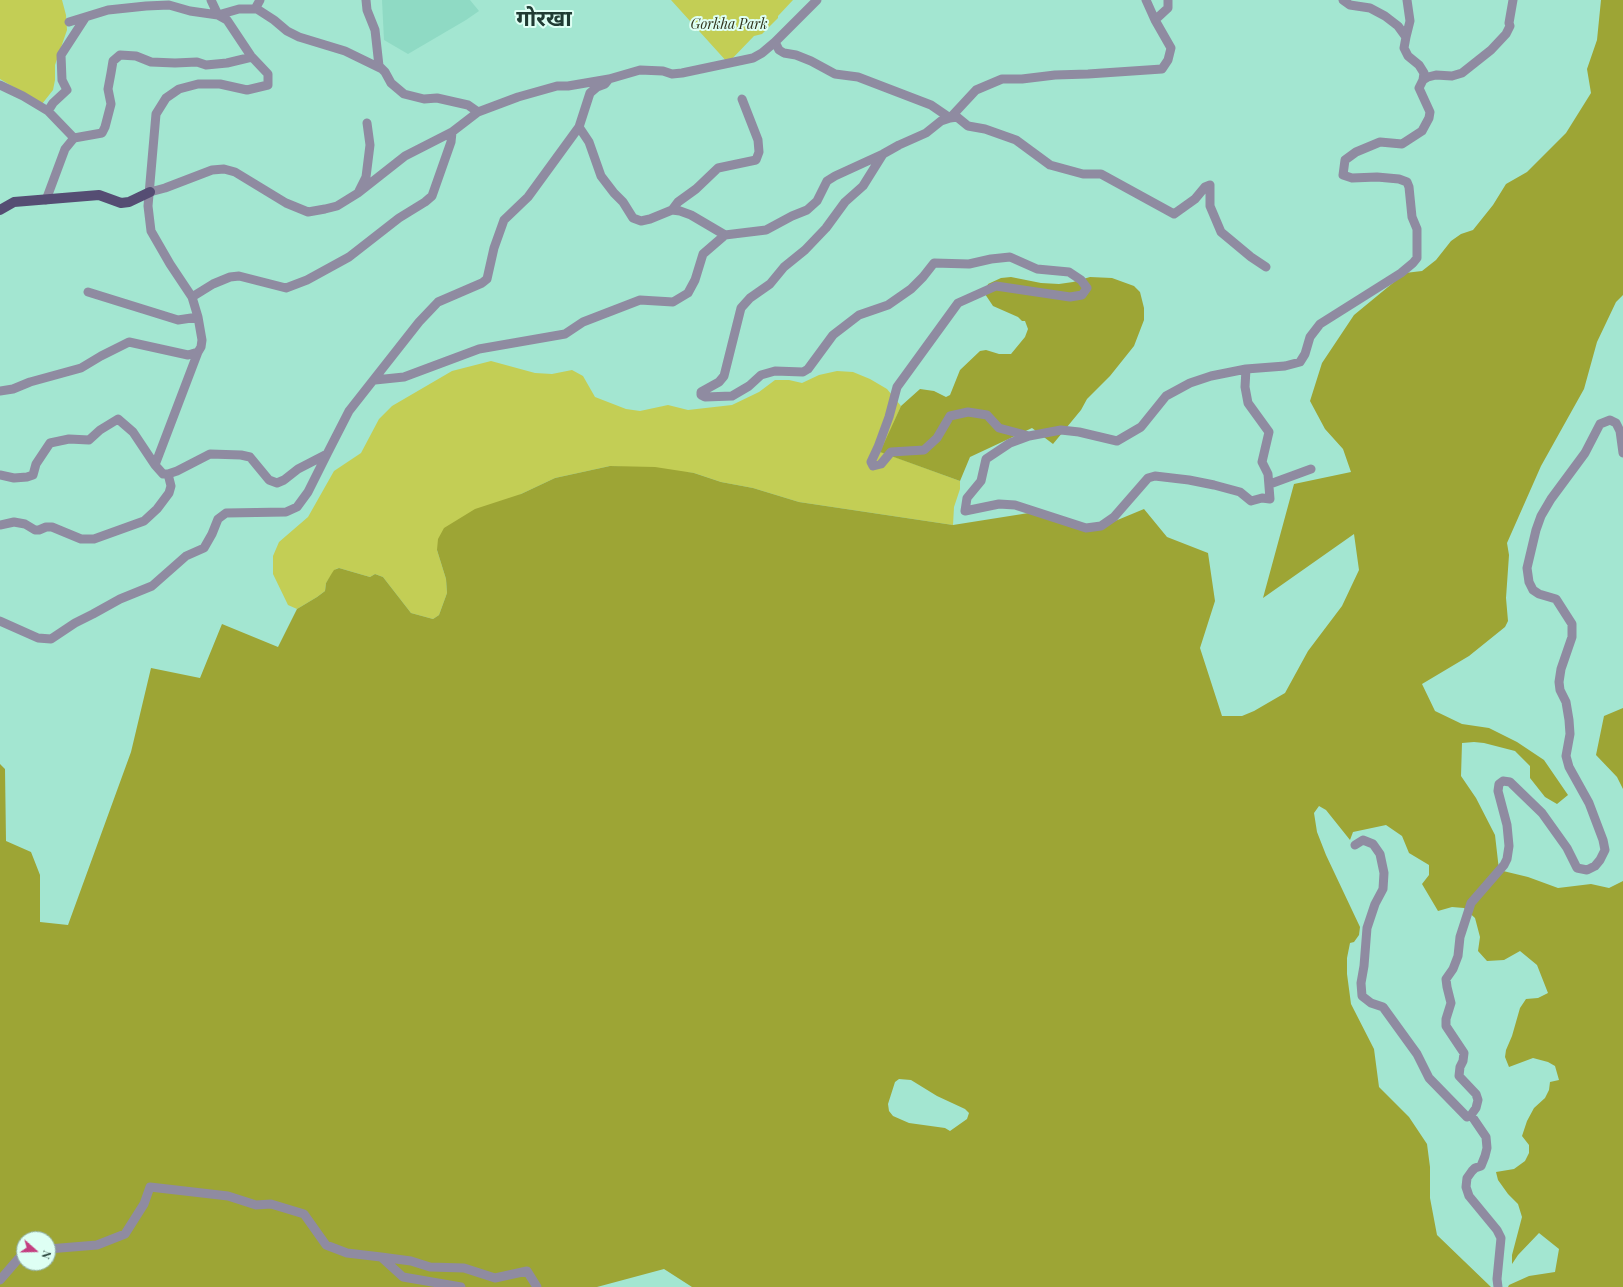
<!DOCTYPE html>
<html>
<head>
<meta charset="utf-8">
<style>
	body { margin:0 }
	#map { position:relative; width:1623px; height:1287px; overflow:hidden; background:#a3e6d1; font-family:"Playfair Display",serif }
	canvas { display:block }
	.north { position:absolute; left:16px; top:1231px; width:40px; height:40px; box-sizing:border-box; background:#defff4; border:1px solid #92b1a7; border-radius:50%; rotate:110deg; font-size:11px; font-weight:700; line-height:16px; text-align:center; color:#203b33 }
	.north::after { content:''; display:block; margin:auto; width:14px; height:18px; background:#c33e80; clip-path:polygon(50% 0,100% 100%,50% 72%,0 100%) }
</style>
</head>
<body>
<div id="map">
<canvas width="1623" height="1287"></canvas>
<div class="north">N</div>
</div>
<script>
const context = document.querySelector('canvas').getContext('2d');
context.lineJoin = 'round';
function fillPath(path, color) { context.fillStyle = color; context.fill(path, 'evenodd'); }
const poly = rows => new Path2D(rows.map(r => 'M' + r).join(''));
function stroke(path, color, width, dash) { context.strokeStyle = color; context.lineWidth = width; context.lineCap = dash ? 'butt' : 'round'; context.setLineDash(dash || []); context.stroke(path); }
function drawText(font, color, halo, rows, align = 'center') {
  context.font = font + ' "Playfair Display","Noto Sans Devanagari",serif'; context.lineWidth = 4; context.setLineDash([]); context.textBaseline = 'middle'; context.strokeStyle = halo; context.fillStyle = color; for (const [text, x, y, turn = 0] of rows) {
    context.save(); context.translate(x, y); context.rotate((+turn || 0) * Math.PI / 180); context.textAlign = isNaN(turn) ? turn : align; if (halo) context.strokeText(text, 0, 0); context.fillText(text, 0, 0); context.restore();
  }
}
fillPath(poly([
	[382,0,470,0,479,11,466,20,408,54,384,40]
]), '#8fdac4');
fillPath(poly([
	[0,0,62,0,66,15,67,30,55,65,55,80,53,90,42,104,0,79],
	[671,0,793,0,778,16,778,18,762,34,754,36,728,63],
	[491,361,535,373,552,374,572,370,583,376,595,397,626,409,640,411,668,405,688,410,732,405,759,392,775,380,789,380,802,383,819,375,837,371,853,372,870,379,887,389,901,406,881,452,960,481,960,489,954,507,953,525,799,502,753,488,721,482,694,473,610,466,555,478,521,494,437,550,446,579,447,593,439,615,433,619,411,613,383,577,375,574,370,577,339,568,336,569,326,583,325,591,317,597,297,609,288,605,273,574,273,556,279,542,308,517,334,471,361,453,379,419,392,406,452,371]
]), '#c3ce55');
fillPath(poly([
	[1601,0,1623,0,1623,295,1616,302,1597,342,1584,389,1541,466,1507,543,1509,555,1506,598,1508,621,1505,627,1469,656,1422,684,1435,711,1462,724,1489,728,1517,742,1544,760,1568,795,1557,804,1545,797,1530,778,1530,766,1515,751,1484,743,1474,742,1462,743,1461,776,1476,798,1495,835,1499,870,1528,877,1558,888,1591,884,1609,888,1623,881,1623,1287,1508,1287,1509,1285,1529,1276,1555,1272,1559,1249,1539,1233,1518,1255,1512,1264,1512,1255,1522,1217,1518,1204,1508,1194,1498,1180,1496,1172,1514,1169,1525,1161,1529,1153,1529,1145,1522,1136,1527,1121,1534,1108,1545,1098,1549,1090,1550,1082,1559,1080,1555,1066,1548,1062,1533,1058,1509,1067,1505,1057,1506,1050,1512,1036,1520,1008,1526,999,1538,998,1548,993,1537,965,1520,951,1504,960,1487,961,1478,951,1480,937,1475,918,1464,908,1452,907,1438,911,1422,884,1429,875,1429,865,1409,853,1402,836,1386,825,1353,832,1350,840,1326,810,1319,806,1314,813,1317,832,1326,855,1360,927,1359,935,1354,942,1350,943,1347,958,1347,974,1351,1004,1374,1049,1379,1087,1409,1117,1427,1144,1430,1167,1430,1198,1437,1235,1491,1287,692,1287,664,1269,597,1287,0,1287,0,764,5,769,6,841,31,852,40,875,40,922,68,925,131,752,151,668,200,678,222,624,278,647,297,609,317,597,325,591,326,583,332,573,334,570,339,568,370,577,375,574,383,577,411,613,433,619,439,615,447,593,446,579,437,550,438,539,444,528,475,509,521,494,555,478,610,466,655,467,694,473,721,482,753,488,799,502,953,525,1035,512,1091,531,1144,509,1167,537,1208,553,1215,601,1200,648,1222,716,1242,716,1254,711,1285,693,1308,651,1342,606,1359,570,1354,534,1263,598,1294,484,1351,472,1343,449,1325,429,1310,401,1322,363,1354,315,1405,273,1422,271,1436,260,1451,241,1461,234,1473,230,1493,205,1506,184,1527,172,1566,133,1591,93,1587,69,1597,40],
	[899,1079,911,1080,937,1096,965,1109,969,1113,967,1119,950,1131,945,1128,909,1123,893,1116,889,1111,888,1104,895,1082],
	[24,1239,48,1239,48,1263,24,1263],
	[1011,277,1041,283,1059,284,1073,282,1090,277,1112,278,1134,286,1140,292,1144,308,1144,320,1134,346,1110,376,1087,399,1081,410,1053,444,1032,428,970,457,960,481,880,452,901,406,920,389,934,391,946,397,950,395,960,370,980,351,986,350,999,354,1011,354,1025,337,1028,329,1025,321,1022,321,1018,317,993,306,985,294,988,284,1001,278],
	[1623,708,1623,789,1617,777,1596,755,1604,716]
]), '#9da535');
stroke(poly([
	[211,0,218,15,227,20,251,56,268,74,268,85,247,90,220,84,198,84,179,89,166,98,156,114,148,206,151,231,170,264,192,297,213,284,230,277,239,276,286,288,307,280,349,257,399,218,425,202,432,196,451,142,452,132],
	[366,0,367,10,375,30,379,66,382,69],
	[1146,0,1155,20,1168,8,1168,0],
	[1343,0,1350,5,1370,8,1385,16,1398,26,1406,37,1404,48,1408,56,1419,65,1424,73,1423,80],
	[255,9,260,0],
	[69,22,108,10,146,6,169,5,190,11,218,15,239,9,257,9,274,20,287,31,299,37,345,51,382,69,385,72,391,83,404,94,424,99,437,98,468,105,478,112],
	[1406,37,1410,21,1407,0],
	[775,42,779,50,784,53,796,55,811,61,835,74,858,77,931,105,950,118,957,117,968,126,985,129,1016,140,1050,165,1083,174,1101,174,1174,214,1195,199,1205,187,1210,185,1210,206,1221,232,1251,257,1266,267],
	[0,85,23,96,48,111,74,138],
	[48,111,53,103,67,90,62,80,61,55,85,18],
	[579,127,589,142,601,176,614,193,623,202,633,218,641,221,650,219,672,210,678,202,696,189,718,168,756,160,759,152,758,140,742,99],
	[883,154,863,186,845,202,826,228,805,250,784,267,770,284,750,298,741,308,724,376,719,382,701,392,701,395,705,397,732,396,749,386,761,375,775,371,803,372,808,369,833,335,859,315,888,305,911,289,923,277,934,263,969,264,991,259,1010,257,1037,269,1069,272,1081,280,1087,288,1082,295,1070,297,996,286,958,303,897,387,889,417,878,447,871,462,873,466,881,464,891,452,924,450,937,438,950,416,968,412,987,415,999,428,1029,436],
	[359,191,366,177,370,145,367,123],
	[150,192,165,188,212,170,224,169,235,172,286,203,308,212,325,209,337,206,358,193,405,156,452,132,478,112,518,97,557,86,568,86,609,79,640,70,663,71,672,74,682,73,753,58,762,53,775,42,817,0],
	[46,200,65,149,74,138,102,133,105,127,111,104,108,89,111,73,113,61,120,55,136,56,151,62,175,63,197,62,206,65,227,63,252,57],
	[672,210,680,211,691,215,725,235,766,230,792,216,807,210,817,201,827,181,835,176,883,154,899,145,926,133,941,121,950,118,976,90,1002,79,1022,79,1055,75,1088,74,1162,69,1168,60,1171,48,1155,20],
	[88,292,178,320,198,317],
	[198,352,155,465,163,474,168,474,177,471,210,454,241,455,250,457,269,480,277,483,284,480,298,469,327,454,349,411,419,322,438,302,482,283,487,279,494,248,504,220,528,197,579,127,590,93,597,87,605,84,609,79],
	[1246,369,1245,387,1248,403,1269,432,1262,462,1268,474,1270,499,1262,498,1251,501,1240,492,1214,485,1189,480,1155,476,1148,478,1114,517,1101,526,1086,528,1015,505,999,504,965,511,967,498,981,481,986,459,1010,443,1029,436,1061,430,1079,432,1117,441,1141,427,1166,396,1190,383,1211,376,1246,369,1285,366,1300,362,1305,354,1310,337,1320,324,1401,273,1413,263,1417,258,1417,229,1412,217,1409,187,1407,182,1399,179,1377,177,1352,178,1343,175,1345,160,1356,152,1380,142,1402,144,1422,131,1429,118,1430,112,1419,88,1423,80,1428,77,1436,75,1452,76,1462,73,1491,50,1506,34,1510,26,1509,23,1513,0],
	[375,380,404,377,479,349,565,334,583,322,640,300,673,302,688,293,695,280,703,254,725,235],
	[0,391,13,389,30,382,81,368,101,356,129,342,188,355,198,352,201,347,202,340,198,317,192,297],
	[0,475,14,478,27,477,33,475,36,464,50,443,69,439,89,440,100,430,118,419,133,432,155,465],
	[1270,484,1311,469],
	[0,525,14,522,25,524,35,530,39,530,46,527,52,527,81,539,94,539,144,521,157,509,169,493,171,486,168,474],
	[0,621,38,638,51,639,75,623,93,614,120,599,152,586,186,556,204,548,212,534,218,519,226,513,286,512,297,507,308,492,327,454],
	[1355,845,1363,840,1373,844,1380,854,1384,873,1383,889,1375,904,1367,928,1364,966,1361,983,1362,996,1371,1003,1383,1007,1417,1054,1429,1078,1467,1117,1471,1115,1476,1108,1478,1100,1476,1094,1459,1076,1460,1067,1463,1061,1464,1053,1446,1026,1446,1019,1451,1003,1447,987,1446,979,1453,969,1458,956,1460,937,1471,903,1504,865,1507,859,1509,846,1507,825,1498,791,1499,784,1503,781,1510,782,1542,813,1567,848,1577,868,1587,870,1595,866,1600,860,1605,850,1603,840,1589,803,1569,767,1566,756,1570,734,1569,720,1566,702,1560,690,1559,682,1561,669,1572,637,1572,624,1556,599,1539,594,1533,590,1529,582,1527,568,1536,530,1541,516,1551,499,1585,453,1600,424,1610,420,1616,423,1620,431,1623,453],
	[1471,1115,1486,1137,1487,1148,1485,1156,1481,1166,1475,1168,1472,1171,1467,1178,1466,1187,1469,1196,1497,1230,1501,1238,1497,1279,1498,1287],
	[48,1249,97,1245,125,1234,144,1204,150,1187,228,1196,256,1205,271,1204,304,1214,326,1245,347,1253,381,1257,403,1277,461,1287],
	[381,1257,411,1261,430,1267,464,1268,495,1278,527,1271,537,1287],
	[0,1280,19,1258,24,1256]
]), '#8f8ba1', 9);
stroke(poly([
	[0,210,14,202,99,195,121,203,129,202,150,192]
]), '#554d73', 10);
drawText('italic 14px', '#33361e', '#defff4', [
	["Gorkha Park",729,25]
]);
drawText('bold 22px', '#203b33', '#defff4', [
	["गोरखा",544,19]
]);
</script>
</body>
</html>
